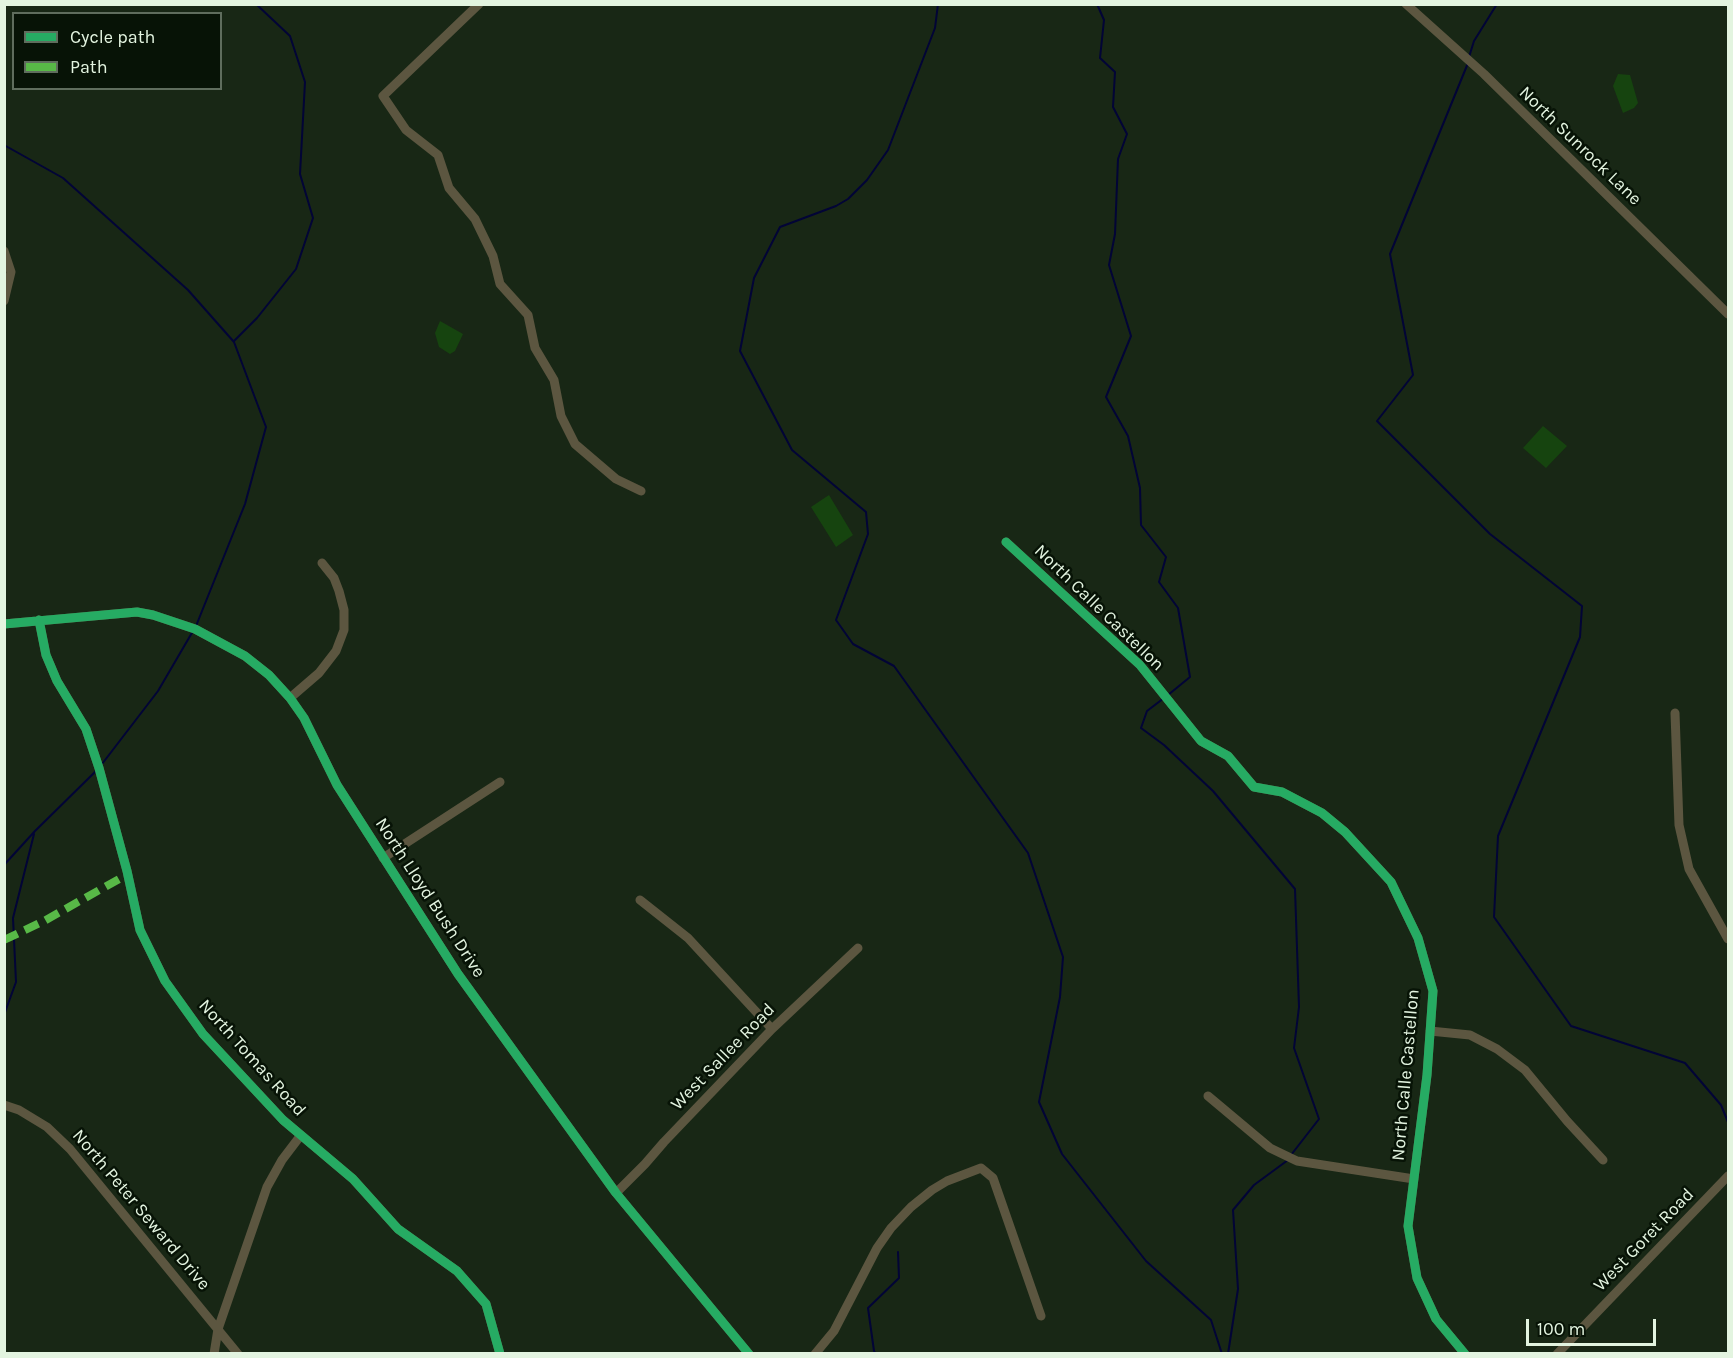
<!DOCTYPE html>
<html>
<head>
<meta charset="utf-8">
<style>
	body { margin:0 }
	#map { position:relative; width:1733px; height:1358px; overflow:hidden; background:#182715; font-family:Karla,sans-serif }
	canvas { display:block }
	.frame { position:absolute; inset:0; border:6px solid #e3f4e0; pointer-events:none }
	.legend { position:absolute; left:12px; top:12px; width:210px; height:78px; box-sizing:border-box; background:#071306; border:2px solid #5f6d5d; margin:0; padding:8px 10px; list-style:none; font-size:18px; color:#e3f4e0 }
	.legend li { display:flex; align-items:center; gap:12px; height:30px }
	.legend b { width:30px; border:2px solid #5f6d5d }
	.scale { position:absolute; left:1526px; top:1319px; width:130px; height:27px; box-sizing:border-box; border:3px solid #e3f4e0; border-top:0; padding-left:8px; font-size:18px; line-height:21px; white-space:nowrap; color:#e3f4e0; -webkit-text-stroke:4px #071306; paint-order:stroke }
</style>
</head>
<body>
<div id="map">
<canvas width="1733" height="1358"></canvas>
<div class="frame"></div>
<ul class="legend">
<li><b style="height:8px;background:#26ab63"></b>Cycle path</li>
<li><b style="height:8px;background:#58b947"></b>Path</li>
</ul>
<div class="scale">100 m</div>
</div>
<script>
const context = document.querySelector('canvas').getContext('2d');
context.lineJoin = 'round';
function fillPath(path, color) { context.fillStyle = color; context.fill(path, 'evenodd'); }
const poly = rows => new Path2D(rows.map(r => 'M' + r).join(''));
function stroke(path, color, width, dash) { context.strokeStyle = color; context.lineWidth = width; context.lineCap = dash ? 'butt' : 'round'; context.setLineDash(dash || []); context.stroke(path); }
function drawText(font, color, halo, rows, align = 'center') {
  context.font = font + ' Karla,sans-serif'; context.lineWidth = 5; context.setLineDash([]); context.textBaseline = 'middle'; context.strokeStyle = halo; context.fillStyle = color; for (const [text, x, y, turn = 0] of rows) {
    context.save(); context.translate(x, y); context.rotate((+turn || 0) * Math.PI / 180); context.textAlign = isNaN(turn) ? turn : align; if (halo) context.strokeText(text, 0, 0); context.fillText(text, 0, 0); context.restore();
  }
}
fillPath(poly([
	[1618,74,1630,75,1638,103,1634,108,1623,113,1613,86],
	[440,321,463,334,455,351,450,354,439,347,435,333],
	[1543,426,1567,446,1546,468,1523,448],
	[829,495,853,535,836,547,811,507]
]), '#16440f');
stroke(poly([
	[938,4,935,28,888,150,867,180,848,199,836,206,780,227,754,278,740,351,792,450,866,512,868,534,836,620,853,644,894,666,1028,853,1063,957,1060,997,1039,1102,1062,1154,1146,1261,1211,1320,1222,1354],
	[1097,4,1104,20,1100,58,1115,72,1113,107,1127,134,1118,159,1115,234,1109,265,1131,336,1106,397,1128,436,1140,488,1141,525,1166,557,1159,582,1178,608,1190,677,1168,695],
	[1469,57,1474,41,1497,4],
	[1468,63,1390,254,1413,375,1377,421,1490,534,1582,606,1580,637,1498,836,1494,917,1571,1026,1685,1063,1721,1105,1728,1122],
	[4,145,63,178,188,290,234,342,266,427,245,504,196,626],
	[234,341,257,318,296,269,313,218,300,174,305,82,290,36,256,4],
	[1164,698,1147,711,1141,728,1164,745,1213,791,1295,889,1299,1007,1294,1048,1319,1119,1291,1155],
	[102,764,158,691,193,631],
	[4,865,35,831,96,771],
	[4,1015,16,982,13,918,34,834],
	[876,1354,874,1351,868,1308,899,1278,898,1252],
	[1228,1354,1238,1289,1233,1210,1254,1185,1288,1160]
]), '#020436', 2);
stroke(poly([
	[479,4,383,96,406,130,438,155,449,188,475,219,493,256,500,284,528,315,535,348,554,380,561,416,575,444,616,479,641,491],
	[1406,4,1484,74,1728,314],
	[4,251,11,272,4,301],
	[1006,542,1140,665,1201,741,1228,756,1254,787,1282,792,1322,813,1345,832,1391,882,1418,938,1433,991,1427,1075,1408,1226,1417,1278,1436,1319,1465,1354],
	[39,620,46,655,57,681,86,729,99,768,127,871,140,930,165,981,203,1034,283,1120,353,1179,398,1229,457,1271,486,1304,500,1354],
	[4,624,137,612,153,615,195,629,245,656,269,675,290,698,304,718,337,785,458,974,616,1193,749,1354],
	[290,698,319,673,336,651,344,630,344,610,339,591,334,578,322,563],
	[1675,713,1679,825,1689,869,1728,939],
	[383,858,500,782],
	[640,900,688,938,772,1029],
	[1430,1031,1470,1035,1497,1049,1525,1070,1567,1121,1603,1160],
	[1208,1096,1270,1148,1297,1161,1414,1179],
	[4,1105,19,1110,47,1127,70,1149,238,1354],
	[616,1193,645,1164,664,1142,772,1029,858,948],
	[214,1354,218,1329,267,1187,282,1160,301,1135],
	[815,1354,834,1331,877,1248,891,1228,911,1207,932,1190,947,1181,981,1168,993,1178,1041,1316],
	[1557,1354,1728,1176]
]), '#5c5640', 9);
stroke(poly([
	[4,940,44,921,128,874]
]), '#58b947', 8, [15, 8]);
stroke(poly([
	[1006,542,1140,665,1201,741,1228,756,1254,787,1282,792,1322,813,1345,832,1391,882,1418,938,1433,991,1427,1075,1408,1226,1417,1278,1436,1319,1465,1354],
	[39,620,46,655,57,681,86,729,99,768,127,871,140,930,165,981,203,1034,283,1120,353,1179,398,1229,457,1271,486,1304,500,1354],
	[4,624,137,612,153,615,195,629,245,656,269,675,290,698,304,718,337,785,458,974,616,1193,749,1354]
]), '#26ab63', 9);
drawText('18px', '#e3f4e0', '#071306', [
	["North Sunrock Lane",1580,146,44],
	["North Calle Castellon",1099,608,44],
	["North Lloyd Bush Drive",430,898,57],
	["West Sallee Road",723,1057,-46],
	["North Tomas Road",252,1058,48],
	["North Calle Castellon",1406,1075,-85],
	["North Peter Seward Drive",141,1210,50],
	["West Goret Road",1644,1240,-46]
]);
</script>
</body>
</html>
